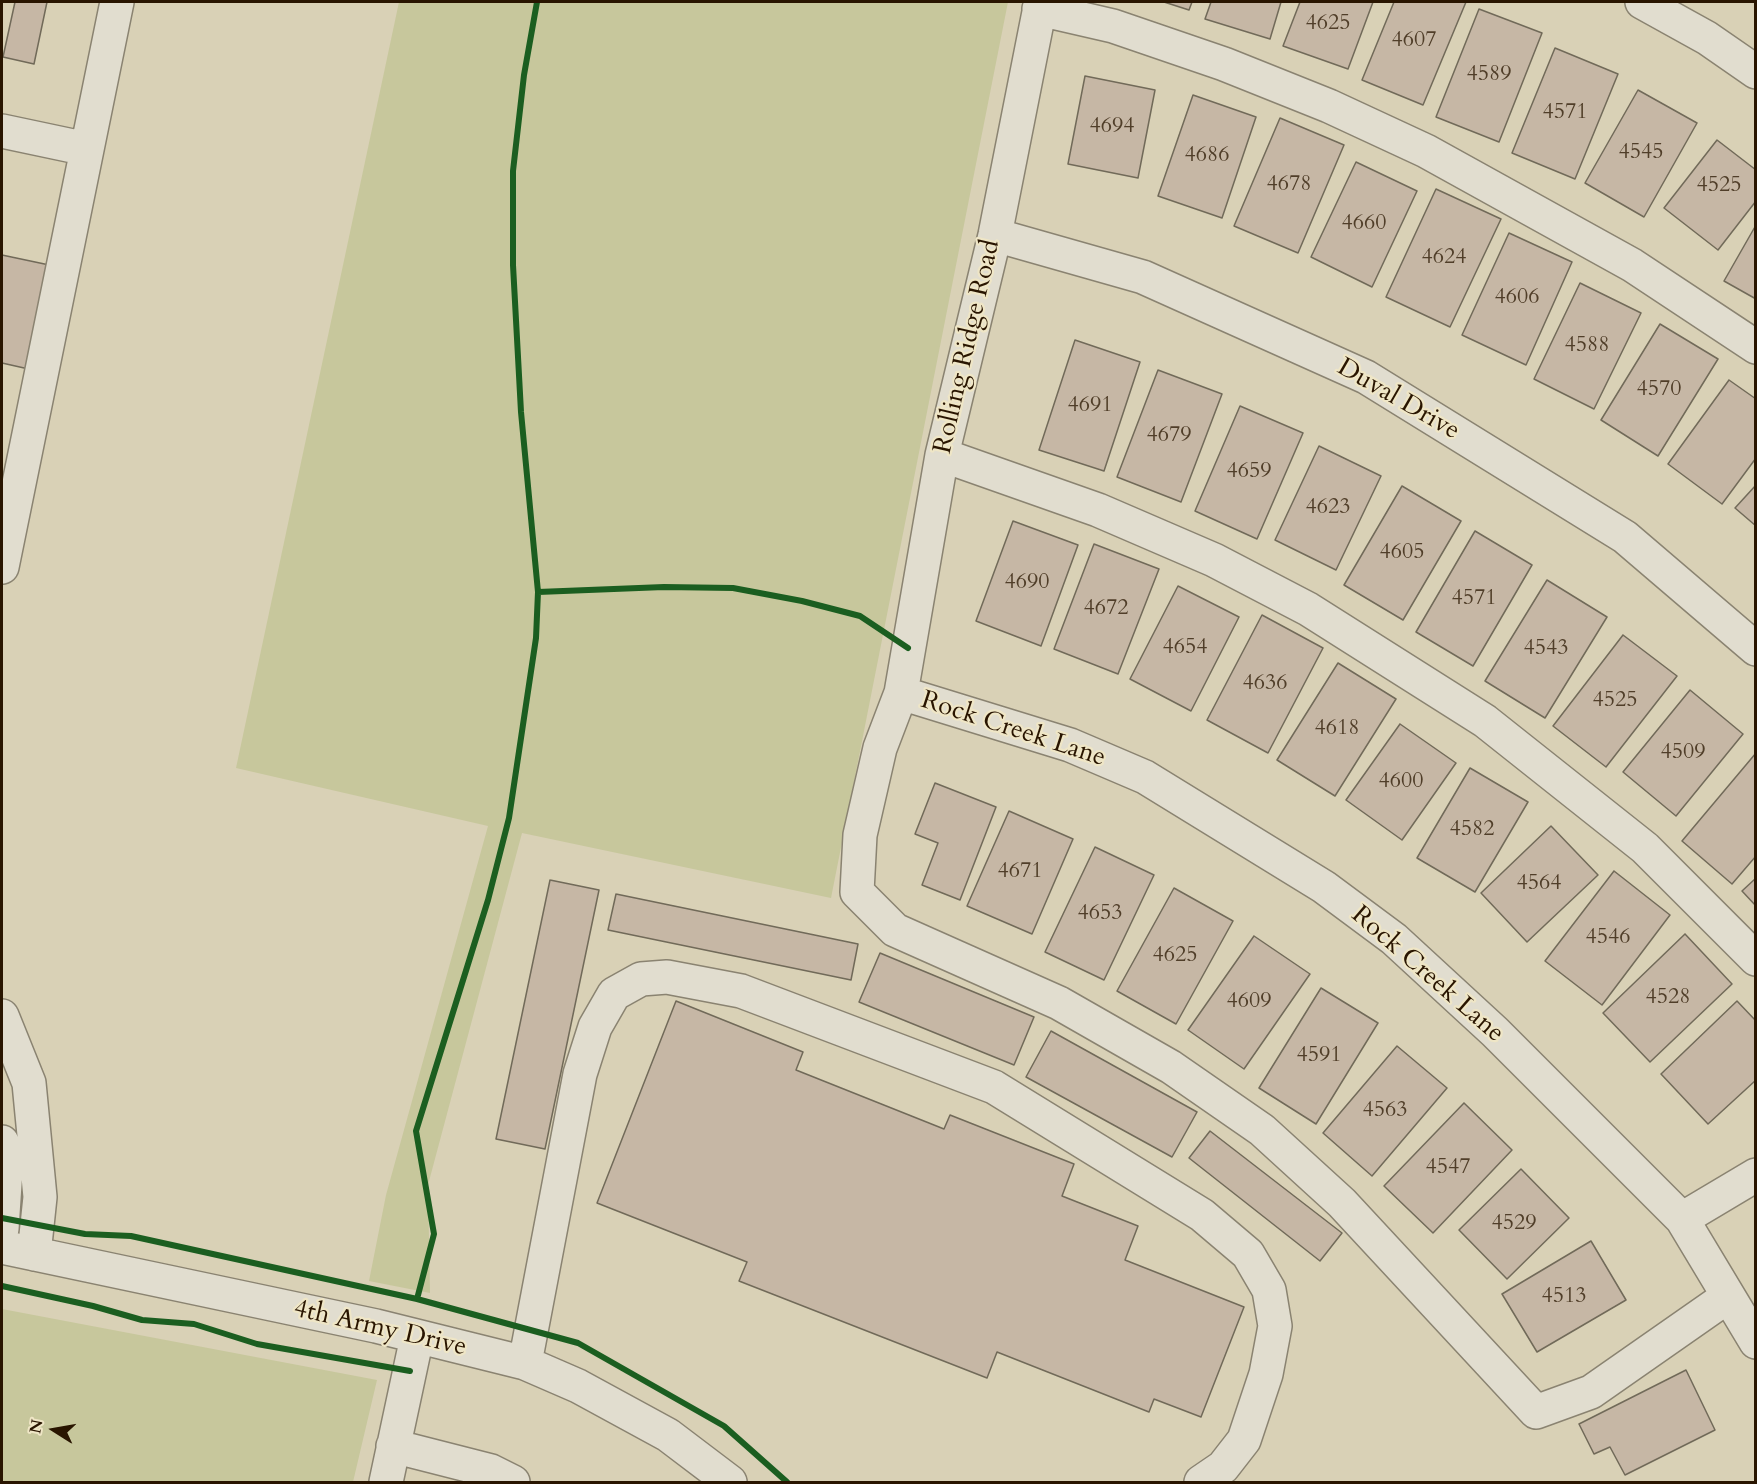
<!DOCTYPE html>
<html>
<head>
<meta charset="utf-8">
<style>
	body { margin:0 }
	#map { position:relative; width:1757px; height:1484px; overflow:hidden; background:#d9d1b6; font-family:Cardo,serif }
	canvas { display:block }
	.frame { position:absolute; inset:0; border:3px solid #291500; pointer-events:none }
	.north { position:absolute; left:24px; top:1400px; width:60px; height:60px; -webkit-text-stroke:4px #efe6c6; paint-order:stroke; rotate:281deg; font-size:16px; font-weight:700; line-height:24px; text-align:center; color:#291500 }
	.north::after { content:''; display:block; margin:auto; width:21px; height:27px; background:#291500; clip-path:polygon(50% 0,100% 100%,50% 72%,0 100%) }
</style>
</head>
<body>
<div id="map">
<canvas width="1757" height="1484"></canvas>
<div class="frame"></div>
<div class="north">N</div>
</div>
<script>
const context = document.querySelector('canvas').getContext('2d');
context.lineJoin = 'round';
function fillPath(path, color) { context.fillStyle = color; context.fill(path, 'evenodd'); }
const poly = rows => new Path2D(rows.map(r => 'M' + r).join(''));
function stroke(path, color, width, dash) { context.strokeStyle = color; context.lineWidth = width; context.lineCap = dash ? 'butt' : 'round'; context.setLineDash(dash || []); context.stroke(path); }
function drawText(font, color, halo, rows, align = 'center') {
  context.font = font + ' Cardo,serif'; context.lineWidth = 4.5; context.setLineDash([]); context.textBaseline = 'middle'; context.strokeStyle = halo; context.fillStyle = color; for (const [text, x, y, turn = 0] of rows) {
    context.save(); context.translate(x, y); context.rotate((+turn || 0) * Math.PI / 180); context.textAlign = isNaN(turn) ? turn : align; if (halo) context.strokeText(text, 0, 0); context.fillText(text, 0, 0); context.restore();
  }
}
fillPath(poly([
	[399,2,1008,2,831,898,522,833,428,1185,430,1293,369,1281,386,1195,488,826,236,768],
	[2,1309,377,1380,353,1482,2,1482]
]), '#c7c79c');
const building = poly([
	[15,2,47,2,34,64,3,57,15,2],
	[1164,2,1192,2,1189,10,1164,2],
	[1211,2,1281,2,1270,39,1205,19,1211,2],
	[1300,2,1373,2,1348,69,1283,46,1300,2],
	[1394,2,1466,2,1423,105,1362,80,1394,2],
	[1479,9,1542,33,1499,142,1436,117,1479,9],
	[1555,48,1618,74,1575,179,1512,153,1555,48],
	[1085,76,1155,90,1138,178,1068,164,1085,76],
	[1638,90,1697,123,1644,217,1585,183,1638,90],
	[1193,95,1256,117,1222,218,1158,196,1193,95],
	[1280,118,1344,145,1298,253,1234,226,1280,118],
	[1717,140,1756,170,1756,201,1718,250,1664,208,1717,140],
	[1356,162,1417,191,1372,287,1311,257,1356,162],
	[1436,189,1501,219,1450,327,1386,297,1436,189],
	[1756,225,1756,299,1724,281,1756,225],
	[1509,233,1572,262,1526,365,1462,335,1509,233],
	[2,255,54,266,33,370,2,363,2,255],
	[1580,283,1641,313,1594,409,1534,379,1580,283],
	[1660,324,1718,359,1658,456,1601,420,1660,324],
	[1075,340,1140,362,1104,471,1039,450,1075,340],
	[1158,370,1222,394,1181,502,1117,477,1158,370],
	[1729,380,1756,399,1756,458,1722,504,1668,464,1729,380],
	[1240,406,1303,433,1257,539,1195,511,1240,406],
	[1319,446,1381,476,1336,570,1275,540,1319,446],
	[1756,485,1756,526,1735,508,1756,485],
	[1402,486,1461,521,1403,620,1344,585,1402,486],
	[1013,521,1078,545,1041,646,976,621,1013,521],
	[1475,531,1532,565,1473,666,1416,632,1475,531],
	[1094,544,1159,569,1118,674,1054,649,1094,544],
	[1547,580,1607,617,1545,718,1485,681,1547,580],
	[1178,586,1239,617,1191,711,1130,679,1178,586],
	[1262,615,1323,648,1268,753,1207,720,1262,615],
	[1623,635,1677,676,1606,767,1553,726,1623,635],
	[1338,663,1396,699,1335,796,1277,760,1338,663],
	[1690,690,1743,734,1676,816,1623,772,1690,690],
	[1400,724,1456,763,1402,840,1346,800,1400,724],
	[1756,753,1756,856,1732,884,1682,841,1756,753],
	[1470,768,1528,802,1475,892,1417,858,1470,768],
	[935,783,996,807,960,900,922,885,938,843,915,834,935,783],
	[1009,811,1073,839,1032,934,967,906,1009,811],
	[1551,826,1598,875,1527,942,1481,893,1551,826],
	[1095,847,1154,875,1104,980,1045,952,1095,847],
	[1614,871,1670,915,1602,1005,1545,961,1614,871],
	[1756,878,1756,906,1742,891,1756,878],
	[550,880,599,890,545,1149,496,1139,550,880],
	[1174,888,1233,921,1176,1024,1117,991,1174,888],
	[616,894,858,944,851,980,608,930,616,894],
	[1685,934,1732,984,1650,1062,1603,1013,1685,934],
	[1254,936,1310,974,1244,1069,1188,1030,1254,936],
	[880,953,1034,1017,1014,1065,859,1002,880,953],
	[1321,988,1378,1023,1316,1124,1259,1088,1321,988],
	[676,1001,803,1052,796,1070,944,1129,950,1115,1074,1164,1062,1196,1138,1226,1125,1260,1244,1307,1201,1417,1154,1399,1149,1412,997,1352,987,1378,739,1281,747,1262,597,1203,676,1001],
	[1737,1001,1756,1021,1756,1080,1708,1124,1661,1074,1737,1001],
	[1051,1031,1197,1112,1172,1157,1026,1077,1051,1031],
	[1397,1046,1447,1088,1372,1176,1323,1133,1397,1046],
	[1464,1103,1512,1150,1433,1233,1384,1186,1464,1103],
	[1210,1131,1342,1233,1320,1261,1189,1158,1210,1131],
	[1521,1169,1569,1218,1507,1279,1459,1230,1521,1169],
	[1591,1241,1626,1300,1537,1352,1502,1294,1591,1241],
	[1686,1370,1715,1430,1625,1475,1610,1447,1594,1454,1579,1424,1686,1370]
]);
fillPath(building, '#c6b7a5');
stroke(building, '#716a59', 1.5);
const minor = poly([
	[1041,2,995,235,942,455,901,693,880,748,860,835,857,892,895,930,1059,1003,1171,1067,1262,1130,1342,1203,1536,1412,1591,1392,1727,1297],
	[1642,2,1707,38,1756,72],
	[1039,9,1113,26,1224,64,1329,106,1426,151,1632,265,1756,347],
	[2,131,87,149],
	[995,235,1143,277,1366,377,1625,537,1756,649],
	[942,455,1098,510,1214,560,1308,609,1485,721,1645,848,1756,959],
	[2,567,117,2],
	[901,693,1070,745,1145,777,1324,887,1394,939,1495,1032,1682,1219,1756,1342],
	[2,1016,29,1083,40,1197,34,1254],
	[2,1142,6,1169,2,1229],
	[1682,1219,1756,1175],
	[2,1247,376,1326,525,1363,578,1386,668,1435,730,1482],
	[525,1363,580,1074,595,1027,614,994,641,979,667,977,741,991,994,1087,1202,1215,1248,1254,1269,1290,1275,1326,1266,1374,1244,1440,1223,1467,1201,1482],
	[393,1446,491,1471,513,1482],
	[386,1482,417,1337]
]);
stroke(minor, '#8a8371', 36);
stroke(minor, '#e1ddcf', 33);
stroke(poly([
	[538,592,664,587,733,588,802,601,860,616,908,648],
	[2,1218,85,1234,131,1236,417,1299,578,1343,724,1426,787,1482],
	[2,1286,93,1306,142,1320,194,1324,257,1344,410,1371],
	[417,1299,434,1234,416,1131,488,900,509,818,536,638,538,592,521,412,513,265,513,171,524,75,537,2]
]), '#1b5e20', 6);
drawText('22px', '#503e29', null, [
	["4625",1328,24],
	["4607",1414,41],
	["4589",1489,75],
	["4571",1565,113],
	["4694",1112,127],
	["4545",1641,153],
	["4686",1207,156],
	["4678",1289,185],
	["4525",1719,186],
	["4660",1364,224],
	["4624",1444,258],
	["4606",1517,298],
	["4588",1587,346],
	["4570",1659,390],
	["4691",1090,406],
	["4679",1169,436],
	["4659",1249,472],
	["4623",1328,508],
	["4605",1402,553],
	["4690",1027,583],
	["4571",1474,599],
	["4672",1106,609],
	["4654",1185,648],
	["4543",1546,649],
	["4636",1265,684],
	["4525",1615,701],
	["4618",1337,729],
	["4509",1683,753],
	["4600",1401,782],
	["4582",1472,830],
	["4671",1020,872],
	["4564",1539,884],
	["4653",1100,914],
	["4546",1608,938],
	["4625",1175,956],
	["4528",1668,998],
	["4609",1249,1002],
	["4591",1319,1056],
	["4563",1385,1111],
	["4547",1448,1168],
	["4529",1514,1224],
	["4513",1564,1297]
]);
drawText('26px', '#291500', '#efe6c6', [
	["Rolling Ridge Road",968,347,-77],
	["Duval Drive",1398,400,30],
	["Rock Creek Lane",1013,730,18],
	["Rock Creek Lane",1427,975,41],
	["4th Army Drive",380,1329,13]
]);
</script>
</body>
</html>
